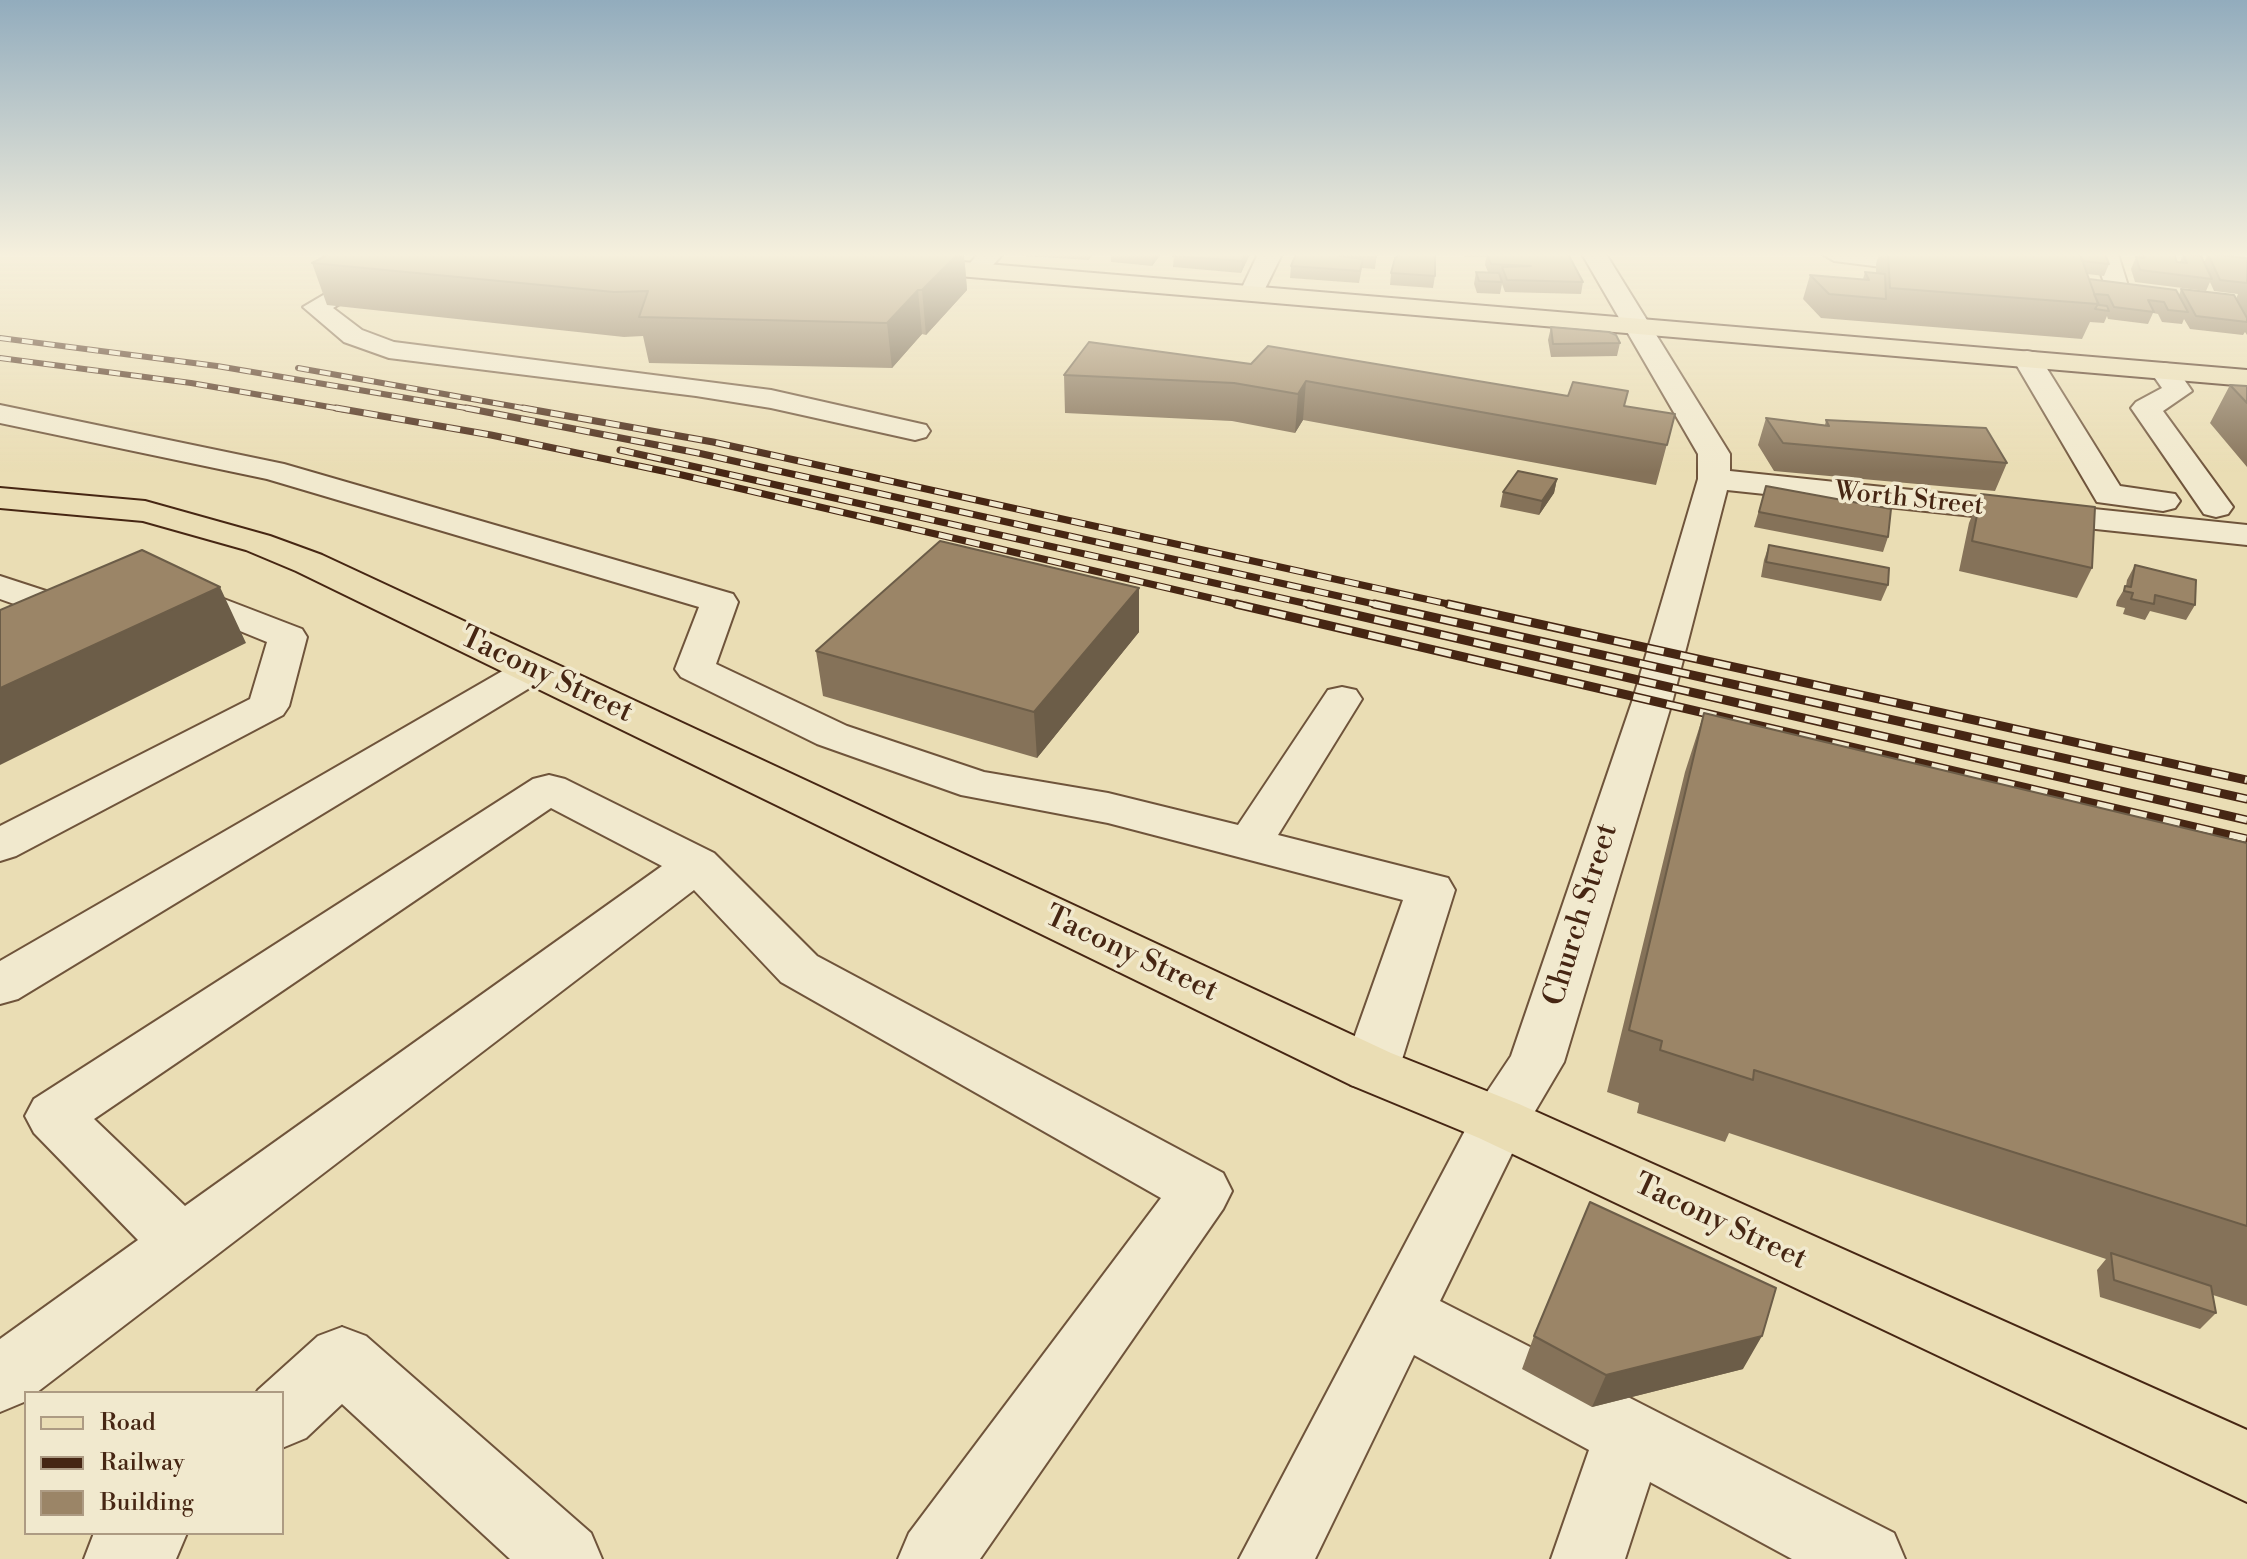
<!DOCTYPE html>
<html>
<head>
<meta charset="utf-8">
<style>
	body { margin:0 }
	#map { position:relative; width:2247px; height:1559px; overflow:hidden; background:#eaddb4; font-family:"Libre Bodoni",serif }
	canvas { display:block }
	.legend { position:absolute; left:24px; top:1391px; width:260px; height:144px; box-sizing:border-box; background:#f1e9ce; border:2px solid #ad9b83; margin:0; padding:10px 14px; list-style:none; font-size:24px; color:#462613 }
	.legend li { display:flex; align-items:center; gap:16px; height:40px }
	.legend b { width:40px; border:2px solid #ad9b83 }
</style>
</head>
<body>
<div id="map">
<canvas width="2247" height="1559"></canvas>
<ul class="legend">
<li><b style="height:10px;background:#eaddb4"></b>Road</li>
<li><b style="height:10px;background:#462613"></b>Railway</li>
<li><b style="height:22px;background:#9b8567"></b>Building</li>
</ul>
</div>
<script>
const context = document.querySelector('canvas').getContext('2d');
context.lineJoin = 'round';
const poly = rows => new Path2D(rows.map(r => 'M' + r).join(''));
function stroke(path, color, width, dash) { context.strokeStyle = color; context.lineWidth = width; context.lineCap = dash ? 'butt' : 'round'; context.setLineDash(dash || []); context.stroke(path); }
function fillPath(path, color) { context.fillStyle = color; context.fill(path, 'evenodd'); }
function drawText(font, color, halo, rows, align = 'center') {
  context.font = font + ' "Libre Bodoni",serif'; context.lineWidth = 7; context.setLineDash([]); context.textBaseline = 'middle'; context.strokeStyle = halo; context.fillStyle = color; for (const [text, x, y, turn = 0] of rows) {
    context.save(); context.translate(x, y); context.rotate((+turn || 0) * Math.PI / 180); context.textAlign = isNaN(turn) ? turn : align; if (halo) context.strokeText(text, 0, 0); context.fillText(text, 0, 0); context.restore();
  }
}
const minor = poly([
	[393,254,422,254,333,308,362,330,394,342,771,390,926,425,930,431,926,437,915,440,771,408,696,396,389,358,344,342,303,307,393,254],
	[978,254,1003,254,984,275,968,275,964,270,978,254],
	[1258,254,1282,254,1260,299,1242,299,1239,294,1258,254],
	[1582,254,1606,254,1730,454,1730,471,2247,525,2247,545,1727,490,1673,699,1564,1062,1521,1135,1440,1301,1894,1533,1905,1559,1792,1559,1650,1482,1625,1559,1551,1559,1589,1450,1414,1355,1315,1559,1239,1559,1479,1104,1511,1056,1633,699,1698,479,1698,454,1582,254],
	[1822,254,1891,254,1938,260,1950,267,1938,274,1834,261,1822,254],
	[2094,254,2118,254,2129,289,2126,294,2108,294,2094,254],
	[2027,351,2037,353,2041,359,2120,486,2175,494,2180,501,2175,508,2163,511,2097,502,2013,359,2017,353,2027,351],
	[2164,363,2174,365,2192,391,2163,411,2233,507,2228,514,2216,517,2204,514,2131,408,2136,402,2162,388,2150,371,2154,365,2164,363],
	[0,405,284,464,733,594,738,602,716,664,847,726,984,772,1108,793,1238,825,1328,690,1342,687,1356,690,1362,699,1278,835,1448,878,1455,890,1399,1069,1391,1085,1371,1091,1351,1085,1343,1069,1403,900,1108,823,961,795,817,744,681,677,675,669,699,607,267,479,0,423,0,405],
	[0,576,92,606,98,614,92,622,0,659,0,633,45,615,0,599,0,576],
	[177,581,302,629,307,637,289,706,283,715,16,856,0,861,0,826,250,699,267,642,164,600,159,592,164,584,177,581],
	[532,658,546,662,552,670,546,678,18,999,0,1004,0,961,518,662,532,658],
	[549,775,565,779,714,853,817,956,1223,1173,1232,1191,1223,1209,980,1559,898,1559,909,1533,1161,1198,781,982,694,890,36,1393,26,1393,24,1402,0,1412,0,1339,138,1240,34,1133,25,1116,34,1099,533,779,549,775],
	[551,808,662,866,185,1206,94,1119,551,808],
	[342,1327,366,1336,591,1533,602,1559,510,1559,342,1404,306,1438,282,1448,282,1393,256,1393,258,1390,318,1336,342,1327],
	[94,1533,187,1533,176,1559,84,1559,94,1533]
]);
const major = poly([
	[771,254,868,254,2247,370,2247,386,783,261,771,254],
	[0,488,145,501,270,536,322,555,1391,1053,1519,1104,2247,1430,2247,1502,1479,1138,1351,1085,296,571,246,550,143,521,0,508,0,488]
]);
stroke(minor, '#6f543b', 4);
stroke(major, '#462613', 4);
fillPath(minor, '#f1e9ce');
fillPath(major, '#eaddb4');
const railFar2 = poly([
	[0,338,217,366,478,410],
	[0,358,191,383,347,410],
	[298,368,534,410]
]);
const railFar1 = poly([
	[336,408,491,435,682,475,1245,606],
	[466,408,698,453,1383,606],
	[523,408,713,442,1457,606],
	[620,450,1317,606]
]);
const rail = poly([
	[1236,604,2247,839],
	[1308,604,2247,820],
	[1374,604,2247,799],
	[1448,604,2247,780]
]);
stroke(railFar2, '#462613', 6);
stroke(railFar1, '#462613', 7);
stroke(rail, '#462613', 9);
stroke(railFar2, '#f1e9ce', 4, [11]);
stroke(railFar1, '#f1e9ce', 5, [14]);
stroke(rail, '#f1e9ce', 6, [17]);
fillPath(poly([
	[329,254,964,254,967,290,926,335,922,334,892,368,649,363,643,336,624,337,327,305,312,263],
	[1023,254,1093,254,1089,260,1023,256],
	[1111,254,1161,254,1152,266,1111,262],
	[1174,254,1250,254,1241,273,1173,267],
	[1291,254,1377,254,1375,269,1362,268,1359,283,1290,278,1291,266,1295,255],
	[1463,254,1568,254,1583,282,1581,294,1505,292,1502,284,1500,294,1477,293,1474,284,1476,272,1488,272,1485,265,1486,257,1465,257],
	[1879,254,2105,254,2109,264,2104,276,2087,274,2089,279,2179,295,2181,289,2236,299,2238,294,2214,291,2210,282,2206,291,2135,282,2131,269,2136,257,2137,257,2139,254,2174,254,2177,262,2180,262,2183,254,2204,262,2208,254,2247,258,2247,335,2245,332,2243,335,2190,329,2184,319,2182,324,2162,322,2158,314,2153,313,2148,324,2108,319,2107,316,2104,323,2090,322,2082,339,1821,318,1803,299,1810,275,1863,279,1865,272,1876,273,1876,264],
	[1391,273,1435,276,1433,288,1390,285],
	[1551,327,1620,343,1617,356,1551,357,1548,340],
	[1251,364,1624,406,1675,414,1656,485,1303,420,1295,433,1232,421,1065,413,1064,375],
	[2230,385,2247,386,2247,467,2210,423],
	[1766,418,1825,425,1826,420,2007,463,1995,491,1774,471,1758,445],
	[1557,479,1554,493,1539,515,1500,507,1503,492],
	[1766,486,1888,537,1883,552,1754,527],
	[1981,494,2092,568,2077,598,1959,571,1969,523],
	[1769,545,1888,585,1881,601,1761,577,1764,560],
	[2135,565,2195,605,2186,620,2150,611,2145,620,2123,614,2125,608,2116,606,2117,601,2126,586,2127,580],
	[1139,632,1037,758,823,696,816,651],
	[1704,713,2247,843,2247,1306,2213,1295,2216,1313,2200,1329,2100,1297,2097,1270,2106,1259,1729,1133,1725,1142,1637,1113,1639,1103,1607,1092,1685,772],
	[1534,1336,1743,1369,1592,1407,1522,1369]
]), '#857259');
fillPath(poly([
	[958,254,964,254,967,290,926,335,922,290],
	[1153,254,1161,254,1152,266],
	[1245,254,1250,254,1241,273,1242,261],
	[918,290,922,334,892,368,887,323],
	[1306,381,1303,420,1295,433,1298,394],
	[1557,479,1554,493,1539,515,1542,501],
	[220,587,246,643,0,765,0,688],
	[1139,588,1139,632,1037,758,1034,712],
	[1762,1336,1743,1369,1592,1407,1606,1375]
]), '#6c5d48');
const building = poly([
	[329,254,958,254,922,290,918,290,887,323,639,317,648,291,614,292,312,263,329,254],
	[1174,254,1245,254,1242,261,1173,256,1174,254],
	[1296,254,1377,254,1376,257,1340,256,1363,259,1360,271,1291,266,1296,254],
	[1399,254,1435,254,1435,276,1391,273,1395,258,1399,256,1399,254],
	[1487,254,1568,254,1583,282,1507,280,1502,267,1531,266,1491,264,1487,254],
	[1888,254,2080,254,2098,304,1890,288,1888,254],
	[2080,254,2105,254,2109,264,2082,261,2080,254],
	[2143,254,2174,254,2177,262,2187,263,2183,254,2201,256,2212,279,2140,270,2136,257,2144,258,2143,254],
	[2208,254,2247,258,2247,283,2220,280,2208,254],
	[1476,272,1499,273,1502,282,1479,281,1476,272],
	[1865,272,1885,274,1886,299,1829,294,1810,275,1869,280,1865,272],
	[2089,279,2176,290,2188,312,2168,310,2164,302,2148,300,2154,312,2114,307,2108,295,2094,294,2099,305,2107,306,2109,311,2095,309,2098,304,2089,279],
	[2181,289,2234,295,2247,318,2247,322,2196,316,2181,289],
	[1551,327,1609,332,1616,335,1620,343,1553,344,1551,327],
	[1089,342,1251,364,1268,346,1568,396,1573,382,1628,391,1624,406,1675,414,1667,445,1306,381,1298,394,1234,383,1064,375,1089,342],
	[2230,385,2247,386,2247,403,2230,385],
	[1766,418,1829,426,1826,420,1986,428,2007,463,1783,443,1766,418],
	[1518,471,1557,479,1542,501,1503,492,1518,471],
	[1766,486,1891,509,1888,537,1759,512,1766,486],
	[1981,494,2095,507,2092,568,1972,541,1981,494],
	[940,541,1139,588,1034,712,816,651,940,541],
	[1769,545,1889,568,1888,585,1766,562,1769,545],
	[142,550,220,587,0,688,0,610,142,550],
	[2135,565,2196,580,2195,605,2155,595,2154,604,2131,599,2133,593,2124,591,2125,586,2131,587,2135,565],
	[1704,713,2247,843,2247,1226,1754,1070,1753,1080,1660,1050,1662,1041,1629,1030,1704,713],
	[1590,1202,1776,1288,1762,1336,1606,1375,1534,1336,1590,1202],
	[2111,1253,2211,1286,2216,1313,2114,1280,2111,1253]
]);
fillPath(building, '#9b8567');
stroke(building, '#6c5d48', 2);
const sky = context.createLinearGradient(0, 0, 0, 472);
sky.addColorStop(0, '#92acbd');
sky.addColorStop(0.54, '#f6f0dd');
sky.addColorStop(1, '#f6f0dd00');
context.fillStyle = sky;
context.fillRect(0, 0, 2247, 472);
drawText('26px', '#462613', '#f1e9ce', [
	["Worth Street",1909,500,6]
]);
drawText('30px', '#462613', '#f1e9ce', [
	["Tacony Street",546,676,25],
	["Church Street",1582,915,-73],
	["Tacony Street",1131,955,25],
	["Tacony Street",1720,1223,25]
]);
</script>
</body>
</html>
